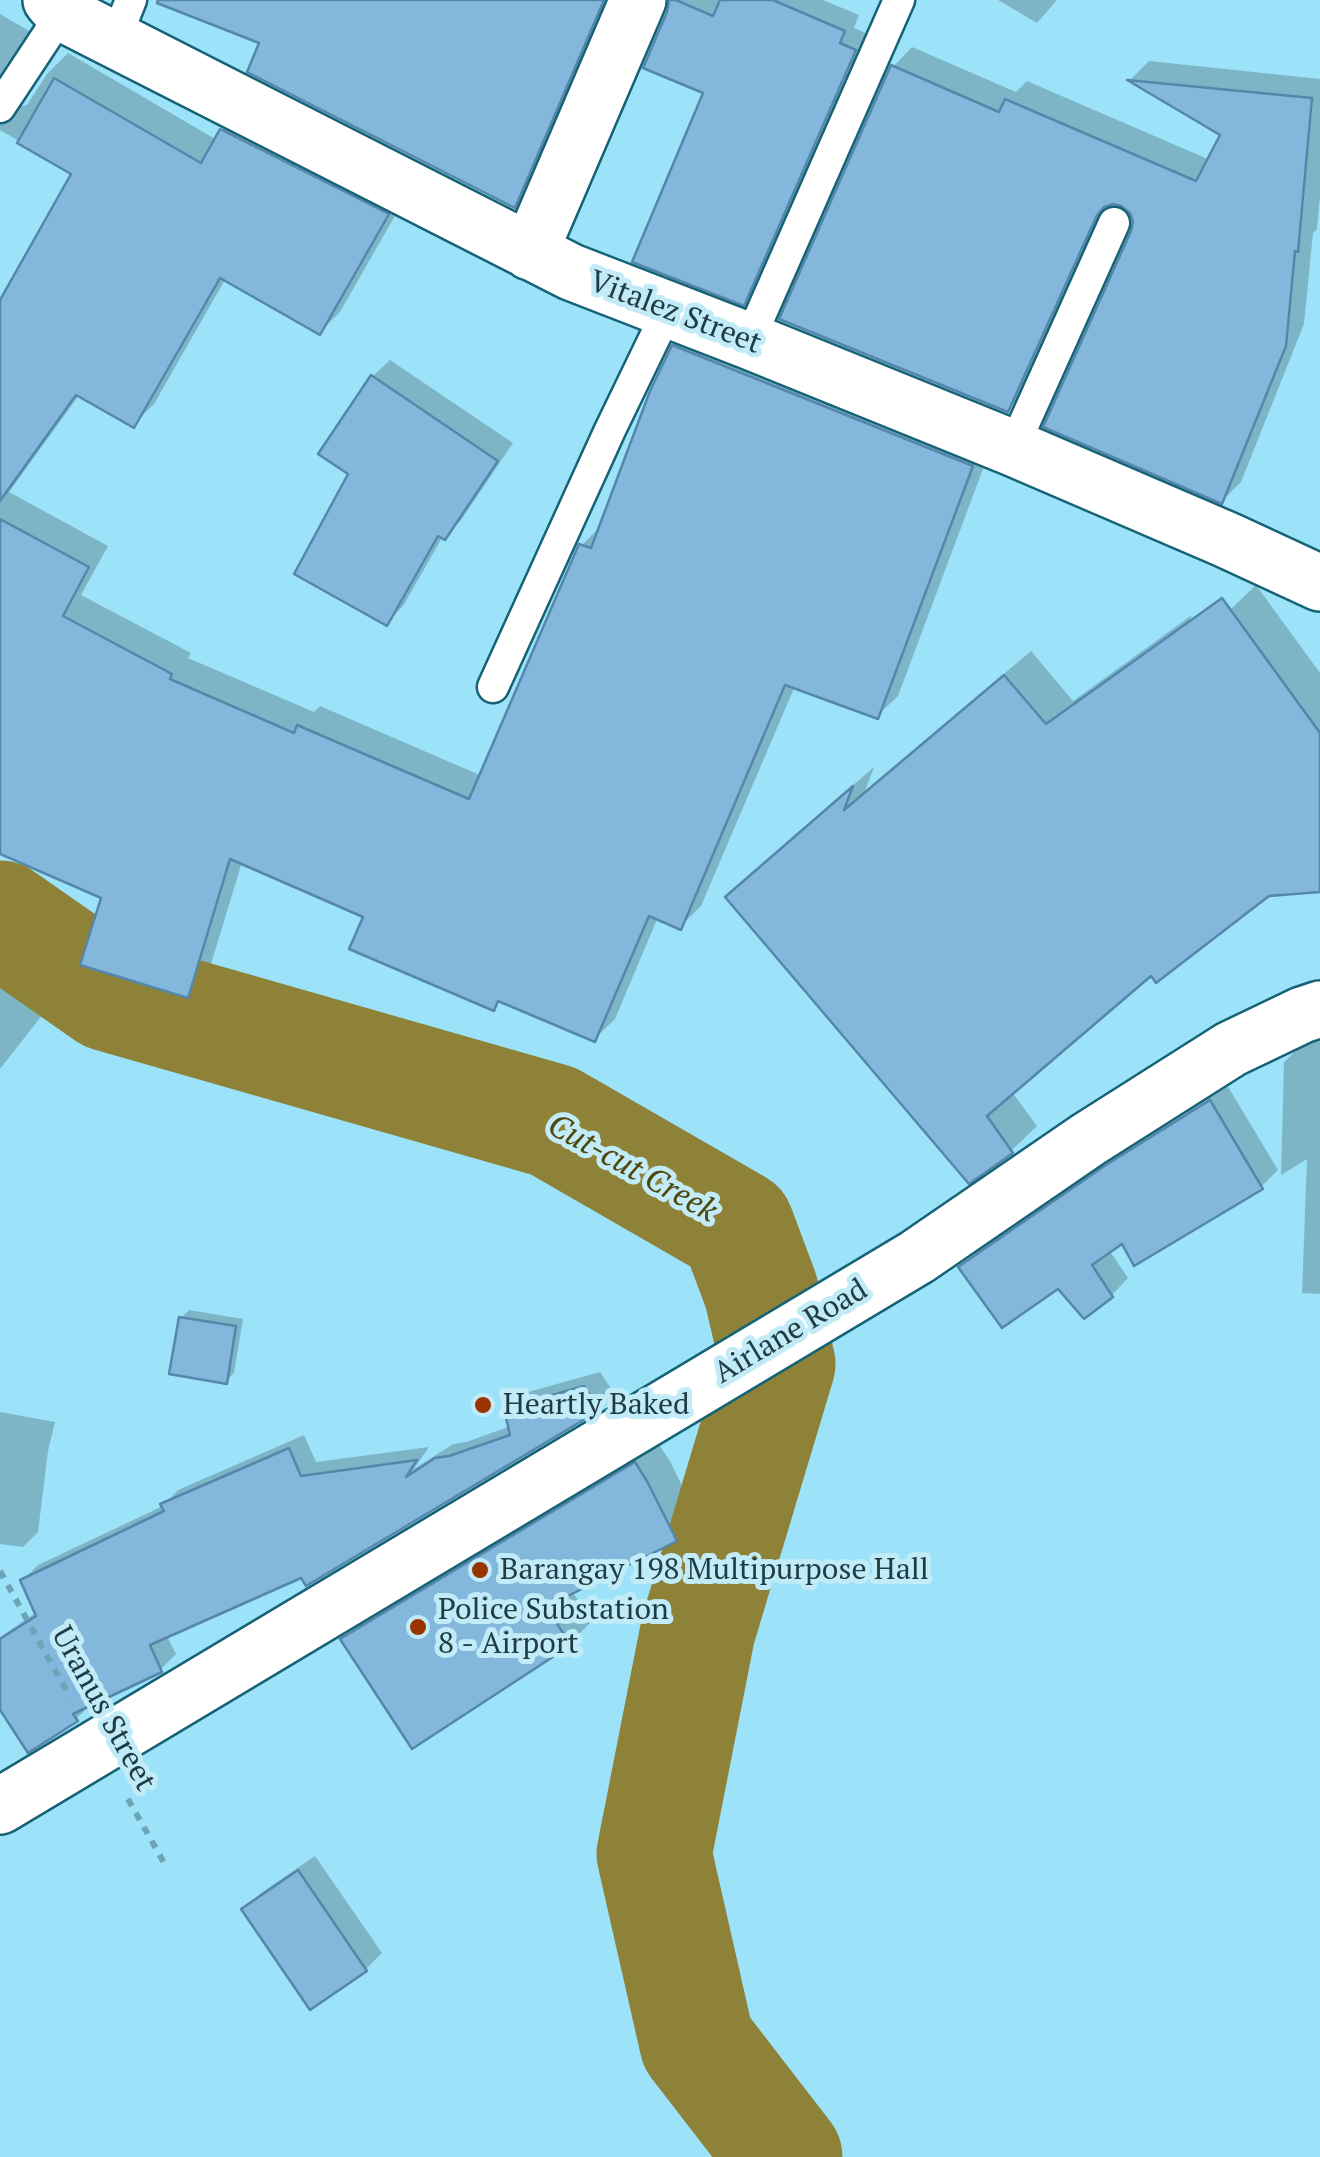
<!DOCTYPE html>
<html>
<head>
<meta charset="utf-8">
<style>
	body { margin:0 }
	canvas { display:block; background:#9ce2f9 }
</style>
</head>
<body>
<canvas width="1320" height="2157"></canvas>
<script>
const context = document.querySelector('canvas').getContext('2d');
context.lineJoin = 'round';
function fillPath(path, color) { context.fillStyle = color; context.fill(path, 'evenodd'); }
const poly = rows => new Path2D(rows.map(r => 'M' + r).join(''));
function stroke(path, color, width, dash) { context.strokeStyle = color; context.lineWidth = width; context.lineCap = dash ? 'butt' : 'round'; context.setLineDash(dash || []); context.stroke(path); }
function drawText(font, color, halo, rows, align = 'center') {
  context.font = font + ' "PT Serif",serif'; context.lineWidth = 10; context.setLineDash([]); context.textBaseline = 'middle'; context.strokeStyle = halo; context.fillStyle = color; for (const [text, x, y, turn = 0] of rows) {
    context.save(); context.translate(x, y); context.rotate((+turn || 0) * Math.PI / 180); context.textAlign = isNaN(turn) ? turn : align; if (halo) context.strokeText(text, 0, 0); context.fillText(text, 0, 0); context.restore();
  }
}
fillPath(poly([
	[162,0,615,0,537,183,514,205,262,42],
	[671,0,823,0,859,15,854,28,870,35,759,287,743,303,707,92,669,13],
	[998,0,1057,0,1037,23],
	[0,14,31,32,11,103,22,106,27,105,47,74,68,53,217,140,222,130,243,110,408,193,340,312,320,332,226,278,154,404,133,425,80,394,9,492,108,546,81,595,191,653,188,658,314,712,320,706,482,776,581,546,603,524,674,346,695,325,992,445,898,696,877,716,795,686,701,906,680,927,658,917,615,1019,594,1039,501,1000,493,1008,366,916,242,862,208,974,187,995,104,897,0,851,0,305,74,173,0,130],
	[912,47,1016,92,1027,81,1210,160,1223,134,1131,79,1149,61,1320,79,1320,197,1317,229,1313,233,1304,324,1241,482,1222,501,1132,211,1122,203,1112,202,1027,390,1008,409,893,67],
	[390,360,513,443,461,520,445,537,443,536,403,606,387,623,351,474,322,454,373,376],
	[1256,585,1320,673,1320,889,1268,893,1152,973,1012,1092,1037,1126,1011,1151,728,897,754,871,874,767,865,791,1031,651,1073,701,1192,615,1165,682,1174,687,1231,609],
	[0,972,47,1009,0,1069],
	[1308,1039,1320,1039,1320,1294,1302,1293,1307,1159,1281,1175,1284,1062],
	[1227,1085,1278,1170,1261,1187,1123,1241,1109,1250,1128,1278,1112,1295,1084,1316,1058,1286,962,1267,978,1250,1126,1149],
	[189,1310,243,1319,234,1373,226,1381,181,1318],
	[600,1372,614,1393,599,1408,307,1583,302,1575,166,1634,176,1654,161,1669,91,1704,76,1719,0,1706,0,1637,37,1612,23,1580,38,1565,163,1506,178,1490,304,1435,316,1462,429,1447,414,1469,453,1444,466,1442,511,1426,506,1410,521,1394],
	[0,1412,55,1422,48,1451,38,1532,23,1547,0,1544],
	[657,1442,670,1461,697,1517,675,1539,572,1591,592,1621,570,1643,413,1746,344,1639,365,1617],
	[315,1856,382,1953,366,1969,244,1909,261,1893]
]), '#0003');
stroke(poly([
	[0,918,109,994,553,1121,737,1227,761,1291,778,1364,698,1630,654,1854,697,2043,785,2157]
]), '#8e8239', 115);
const building = poly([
	[158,0,604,0,515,208,247,72,259,43,157,3,158,0],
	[669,0,676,0,713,16,720,0,773,0,845,31,840,43,856,50,744,306,632,262,703,93,643,68,667,12,669,0],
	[891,65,999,112,1005,99,1196,181,1220,135,1127,80,1312,98,1298,252,1295,251,1286,346,1222,504,1043,427,1131,231,1133,222,1130,213,1121,206,1113,204,1104,207,1097,215,1008,412,779,319,891,65],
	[54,78,201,163,220,129,389,214,320,335,220,278,134,428,76,395,0,501,0,300,71,174,17,143,54,78],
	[672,345,973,466,878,719,785,685,681,930,649,916,595,1042,498,1001,494,1011,349,949,363,917,230,859,188,998,80,965,101,898,0,854,0,519,89,567,63,616,172,674,170,679,294,733,297,725,469,799,579,544,591,548,650,391,672,345],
	[371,375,498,461,445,540,438,536,387,626,294,574,348,474,318,454,371,375],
	[1222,598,1320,733,1320,892,1269,896,1156,983,1151,976,987,1116,1013,1153,969,1184,725,897,853,786,844,810,1004,675,1046,724,1222,598],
	[1210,1100,1263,1189,1134,1266,1122,1244,1092,1265,1113,1297,1084,1319,1058,1289,1002,1328,958,1267,1106,1165,1210,1100],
	[179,1317,236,1326,227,1384,169,1374,179,1317],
	[584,1386,600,1410,306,1586,301,1578,150,1645,162,1672,73,1714,78,1721,28,1753,0,1710,0,1639,36,1616,20,1580,164,1511,160,1504,289,1448,301,1476,417,1460,406,1477,435,1458,449,1456,510,1435,504,1409,584,1386],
	[635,1462,648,1483,677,1541,546,1607,571,1645,412,1749,340,1639,635,1462],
	[298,1870,367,1971,310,2010,241,1909,298,1870]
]);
fillPath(building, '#83b7dc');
stroke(building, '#5587aa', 2.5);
const lane = poly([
	[115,40,131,0],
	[0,107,62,13],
	[749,341,899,0],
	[1013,448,1114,223],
	[493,687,610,430,668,310]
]);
const street = poly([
	[51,0,62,13,571,272,749,341,1013,448,1227,540,1320,583],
	[530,252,638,0],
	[0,1806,917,1257,1089,1139,1231,1049,1302,1015,1320,1009]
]);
stroke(lane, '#166276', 35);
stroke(street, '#166276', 60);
stroke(poly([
	[0,1571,70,1697],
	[128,1799,167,1868]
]), '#6ea5b6', 6, [8, 8]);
stroke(lane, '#fff', 30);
stroke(street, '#fff', 55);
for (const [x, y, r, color] of [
	[483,1405,10,"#983400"],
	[480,1570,10,"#983400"],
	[418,1627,10,"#983400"]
]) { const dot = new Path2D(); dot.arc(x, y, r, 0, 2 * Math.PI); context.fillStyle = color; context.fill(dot); stroke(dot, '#c2ebf8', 4); }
drawText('30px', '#1f3c45', '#c2ebf8', [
	["Vitalez Street",675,313,21],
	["Airlane Road",791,1332,-31],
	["Uranus Street",103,1709,61]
]);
drawText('30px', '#1f3c45', '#c2ebf8', [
	["Heartly Baked",503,1405],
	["Barangay 198 Multipurpose Hall",500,1570],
	["Police Substation",438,1610],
	["8 - Airport",438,1644]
], 'left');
drawText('italic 32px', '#4f470c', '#c2ebf8', [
	["Cut-cut Creek",632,1169,29]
]);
</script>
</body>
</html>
